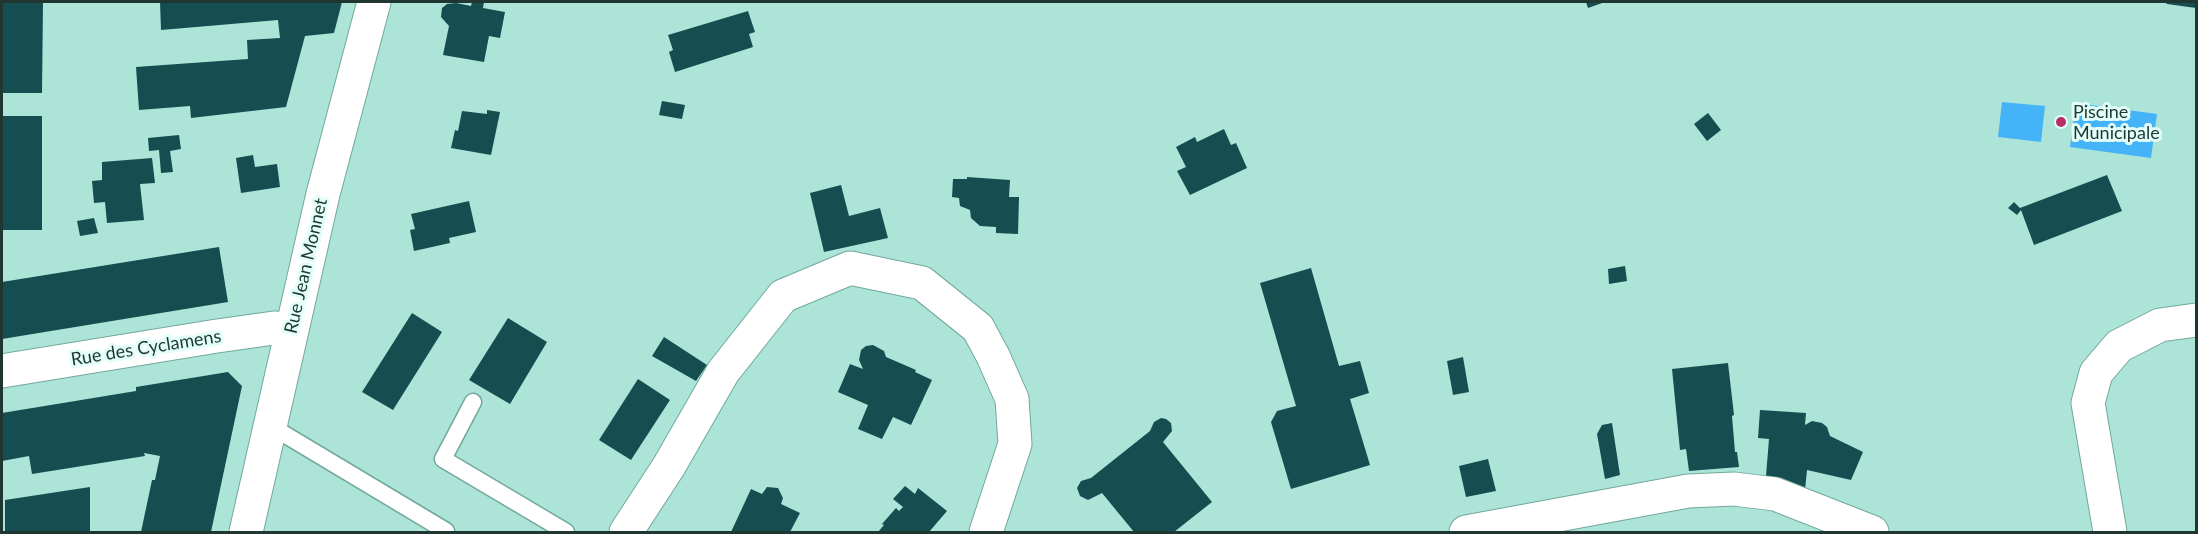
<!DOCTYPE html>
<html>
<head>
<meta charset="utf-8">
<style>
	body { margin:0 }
	#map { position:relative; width:2198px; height:534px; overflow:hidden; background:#ace4d8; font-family:Lato,sans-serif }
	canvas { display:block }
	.frame { position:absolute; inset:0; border:3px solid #1f3631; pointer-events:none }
</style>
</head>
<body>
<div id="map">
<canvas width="2198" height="534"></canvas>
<div class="frame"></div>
</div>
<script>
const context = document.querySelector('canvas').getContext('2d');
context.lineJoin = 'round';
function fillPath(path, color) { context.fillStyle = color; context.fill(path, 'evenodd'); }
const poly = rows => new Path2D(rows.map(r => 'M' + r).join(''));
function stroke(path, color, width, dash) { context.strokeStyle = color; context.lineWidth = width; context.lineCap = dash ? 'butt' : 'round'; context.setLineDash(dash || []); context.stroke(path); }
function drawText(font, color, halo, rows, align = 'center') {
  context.font = font + ' Lato,sans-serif'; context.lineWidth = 6; context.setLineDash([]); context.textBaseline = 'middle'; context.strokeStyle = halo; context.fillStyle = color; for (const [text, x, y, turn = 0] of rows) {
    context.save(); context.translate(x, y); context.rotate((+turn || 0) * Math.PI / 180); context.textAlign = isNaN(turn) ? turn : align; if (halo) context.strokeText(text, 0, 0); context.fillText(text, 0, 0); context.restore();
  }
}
fillPath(poly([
	[2002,102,2045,106,2041,142,1998,137],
	[2076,103,2157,114,2151,158,2070,147]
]), '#44b3f8');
fillPath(poly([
	[2,2,43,2,42,93,2,93],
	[160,2,342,2,334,33,305,36,286,107,191,118,190,106,139,110,136,67,248,59,247,40,280,38,278,20,161,30],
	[472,2,484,2,483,8,505,12,500,38,489,36,484,62,443,55,449,26,441,17,442,8,447,4,456,3,471,6],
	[1586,2,1605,2,1588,8],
	[2165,2,2196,2,2196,8,2167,4],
	[748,11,755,32,749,34,753,47,675,72,669,52,673,50,668,35],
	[662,101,685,105,682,119,659,115],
	[487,110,500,112,491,155,451,148,455,130,458,131,462,111,487,114],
	[1708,113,1721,130,1707,141,1694,124],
	[2,116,42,116,42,230,2,230],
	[1224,129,1231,145,1236,143,1247,168,1190,195,1177,171,1186,167,1176,147,1195,137,1197,142],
	[179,135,181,149,170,151,173,172,161,173,159,150,149,151,148,138],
	[253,155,255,167,277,164,280,187,241,193,236,158],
	[152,158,155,183,140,184,144,220,107,223,105,202,94,203,92,181,102,180,102,162],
	[2107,175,2122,211,2034,245,2021,210,2017,215,2008,208,2014,202,2020,208],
	[967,177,1010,180,1009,197,1019,197,1018,234,996,233,996,227,980,226,971,218,970,210,960,206,959,198,952,197,953,179,967,179],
	[841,185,849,216,880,208,888,238,824,252,810,193],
	[469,201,476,232,449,238,450,243,414,251,410,230,415,229,411,214],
	[94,218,98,233,80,236,77,221],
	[219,247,228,302,2,339,2,282],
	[1625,266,1627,281,1609,284,1608,269],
	[1311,268,1339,366,1360,361,1369,393,1350,399,1370,465,1291,489,1271,422,1277,411,1296,406,1260,283],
	[412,313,442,332,393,410,362,392],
	[508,318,547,342,510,404,469,380],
	[664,337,707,365,696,381,652,356],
	[873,345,884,351,886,357,916,370,915,372,932,380,911,425,893,417,882,439,858,429,868,405,838,392,850,364,863,369,859,360,861,350,866,346],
	[1463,357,1469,392,1453,395,1447,361],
	[1728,363,1734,415,1732,416,1735,452,1737,452,1739,467,1689,471,1686,449,1680,450,1672,369],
	[228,372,242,386,211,532,141,532,152,480,155,480,160,456,144,453,145,456,32,474,29,456,2,461,2,413,136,391,136,387],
	[638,379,670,400,631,460,599,440],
	[1760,410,1806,413,1805,425,1812,421,1822,423,1827,427,1830,436,1863,452,1851,480,1807,470,1805,490,1766,476,1769,439,1758,438],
	[1161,418,1166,419,1171,423,1172,431,1163,442,1212,502,1174,532,1134,532,1102,493,1088,500,1080,496,1077,488,1081,481,1091,478,1150,431,1154,422],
	[1612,423,1620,475,1605,479,1597,434,1602,425],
	[1488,459,1496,491,1466,497,1459,466],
	[905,486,915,494,918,488,947,511,929,532,878,532,884,525,882,524,896,508,899,511,903,507,893,499],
	[90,487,90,532,5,532,5,500],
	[767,487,778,488,783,498,781,504,800,513,790,532,731,532,751,489,762,494]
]), '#154d50');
const service = poly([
	[473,402,443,459,566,532],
	[269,425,446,531]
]);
const minor = poly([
	[2,371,217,336,274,328,291,330]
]);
const tertiary = poly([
	[246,532,323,194,374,2],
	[626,532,669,466,723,372,783,296,850,268,922,283,978,328,993,356,1012,399,1015,444,986,532],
	[1466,532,1688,491,1734,489,1775,494,1872,532],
	[2110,532,2088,403,2096,373,2119,346,2160,325,2196,320]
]);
stroke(service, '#72a89d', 19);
stroke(minor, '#72a89d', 35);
stroke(tertiary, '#72a89d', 35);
stroke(service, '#fff', 16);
stroke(minor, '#fff', 33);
stroke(tertiary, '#fff', 33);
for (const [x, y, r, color] of [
	[2061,122,6,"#b92e68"]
]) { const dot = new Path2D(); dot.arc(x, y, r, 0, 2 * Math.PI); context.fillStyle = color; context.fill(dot); stroke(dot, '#e3fef8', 2); }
drawText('18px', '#1f3631', '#e3fef8', [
	["Piscine",2073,112],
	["Municipale",2073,133]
], 'left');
drawText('18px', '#1f3631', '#e3fef8', [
	["Rue Jean Monnet",306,266,-77],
	["Rue des Cyclamens",146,348,-9]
]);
</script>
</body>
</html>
